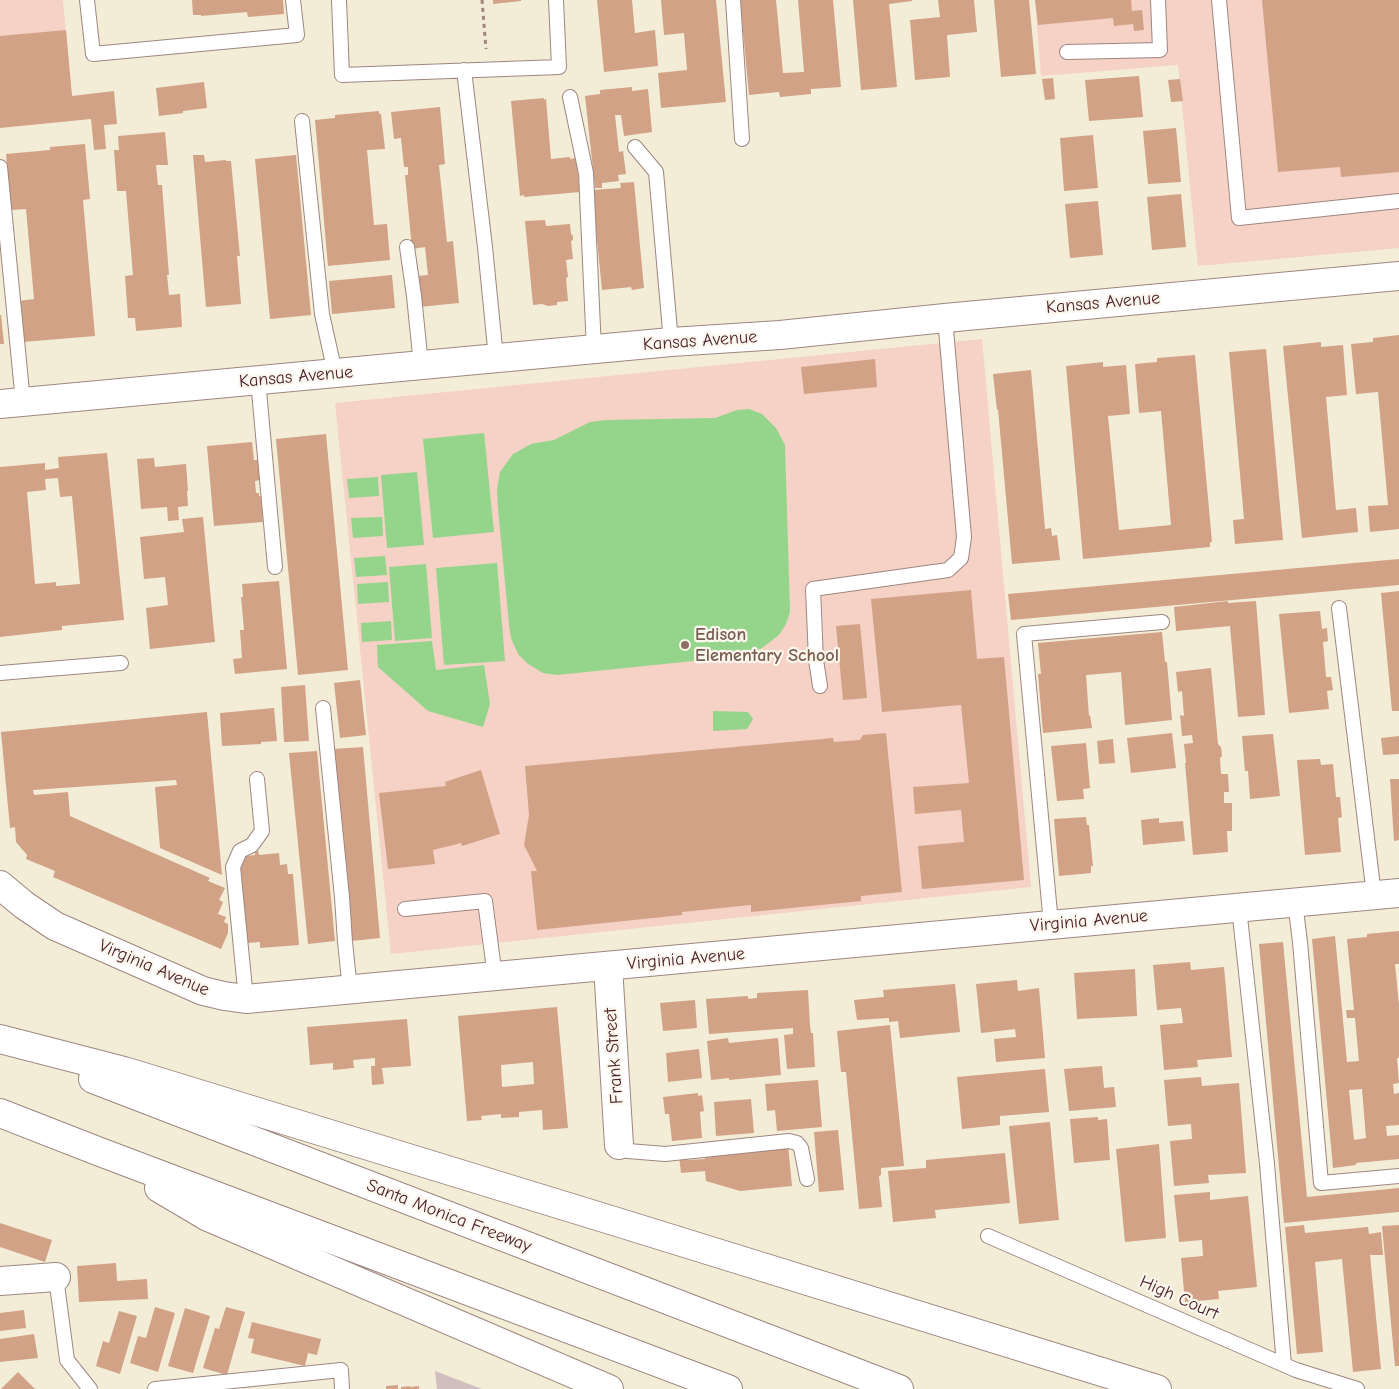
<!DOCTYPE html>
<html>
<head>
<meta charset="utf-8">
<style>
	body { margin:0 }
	canvas { display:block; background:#f3ecd6 }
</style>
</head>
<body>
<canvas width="1399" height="1389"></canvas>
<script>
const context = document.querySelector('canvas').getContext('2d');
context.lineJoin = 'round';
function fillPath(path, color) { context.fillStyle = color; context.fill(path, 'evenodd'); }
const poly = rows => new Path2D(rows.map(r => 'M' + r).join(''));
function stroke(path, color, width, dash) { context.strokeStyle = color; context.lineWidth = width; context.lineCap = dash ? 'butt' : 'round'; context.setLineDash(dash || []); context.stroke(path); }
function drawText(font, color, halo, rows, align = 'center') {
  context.font = font + ' "Comic Neue",sans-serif'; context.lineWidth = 4.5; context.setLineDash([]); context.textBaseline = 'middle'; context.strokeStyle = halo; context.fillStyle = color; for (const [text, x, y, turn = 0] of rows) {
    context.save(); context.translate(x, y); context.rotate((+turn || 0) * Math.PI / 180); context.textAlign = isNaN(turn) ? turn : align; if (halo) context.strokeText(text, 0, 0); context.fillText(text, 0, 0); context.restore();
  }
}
fillPath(poly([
	[0,0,63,0,72,97,0,104],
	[1035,0,1399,0,1399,248,1198,266,1178,65,1041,76],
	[982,339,1031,887,391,954,335,403]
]), '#f6d1c6');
fillPath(poly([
	[435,1371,482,1389,437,1389]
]), '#d1bfbf');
fillPath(poly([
	[749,409,762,414,776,428,785,445,790,612,786,624,779,635,762,648,742,656,557,675,543,673,528,664,518,654,511,638,509,625,498,508,497,489,500,472,513,454,531,444,554,440,590,422,607,420,715,418,737,410],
	[484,433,494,532,433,538,423,439],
	[417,472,424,545,387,548,381,475],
	[378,477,379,496,349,498,347,479],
	[382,517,383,536,353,538,351,518],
	[385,556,387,575,356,577,354,558],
	[497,563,505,661,444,665,436,568],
	[426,564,432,638,395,641,389,567],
	[388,582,389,602,358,604,357,584],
	[391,621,392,640,362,642,361,623],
	[432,641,436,670,484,665,490,704,483,727,428,711,378,667,377,645],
	[713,711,748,712,753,719,747,729,713,731]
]), '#94d58b');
fillPath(poly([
	[192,0,283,0,284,14,248,17,247,12,201,16,201,15,193,15],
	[493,0,521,0,521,1,493,4],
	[597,0,632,0,635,33,655,30,658,66,604,72],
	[661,0,716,0,726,102,661,108,658,73,687,70,684,33,664,35],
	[740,0,776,0,783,73,804,72,798,0,833,0,841,87,811,89,811,94,780,97,779,92,749,95],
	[853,0,912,0,912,1,889,4,897,87,861,90],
	[938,0,974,0,977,32,947,35,950,77,915,80,910,20,940,17],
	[994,0,1029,0,1036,74,1001,77],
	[1035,0,1131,0,1132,11,1142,10,1144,30,1134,31,1133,24,1114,26,1113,18,1038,25],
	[1262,0,1399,0,1399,172,1341,177,1340,167,1278,172],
	[66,30,72,96,114,91,117,124,104,125,106,149,94,150,91,119,0,128,0,36],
	[1139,76,1143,117,1089,121,1085,80],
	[1053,78,1055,99,1045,100,1042,79],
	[1180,79,1183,101,1171,102,1168,80],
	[204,82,207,108,183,111,183,113,159,116,156,88],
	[632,87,632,91,648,89,652,132,624,136,621,115,615,115,619,152,623,151,626,174,618,175,619,181,602,183,602,188,595,188,585,96,600,94,600,90],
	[544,98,544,100,546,99,551,159,570,157,570,159,576,158,580,192,524,197,524,195,520,196,511,101],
	[440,107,445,164,439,165,447,242,453,241,459,303,419,307,417,276,428,275,425,247,412,249,405,175,408,175,408,167,404,167,401,138,394,139,391,112],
	[379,111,379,114,381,114,385,149,367,150,374,225,387,224,390,260,328,266,315,120,335,118,335,115],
	[1176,128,1181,182,1148,184,1143,131],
	[165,132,168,165,156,165,158,185,162,185,169,275,167,275,169,295,180,294,182,327,136,331,135,318,128,318,125,276,133,275,126,191,117,191,114,150,119,150,118,136],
	[1093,135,1098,188,1064,191,1060,138],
	[85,144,90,199,83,200,95,336,23,342,19,301,34,299,26,209,11,210,6,154,50,150,50,147],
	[193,155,204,155,205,162,226,160,226,161,231,161,240,256,237,256,241,304,206,307],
	[296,155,311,315,270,319,255,159],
	[634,182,644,288,632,290,631,287,602,290,592,190,621,188,620,183],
	[1181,194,1186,247,1152,250,1147,197],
	[1098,201,1103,255,1070,258,1065,204],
	[545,220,546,226,570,224,571,234,573,236,573,240,571,241,573,259,566,260,568,277,566,278,568,301,557,302,557,305,548,306,542,304,533,305,525,221],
	[392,275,395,308,332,314,329,281],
	[0,315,1,315,4,344,0,344],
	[1399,335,1399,529,1370,532,1368,506,1388,505,1378,392,1356,394,1351,344,1373,342,1373,338],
	[1321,342,1321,347,1343,345,1347,395,1326,397,1336,510,1356,508,1358,532,1302,538,1283,346],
	[1266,349,1283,540,1235,544,1233,520,1244,519,1229,352],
	[1195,355,1212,542,1210,542,1210,547,1083,559,1066,366,1103,362,1103,367,1126,365,1130,414,1108,416,1119,530,1171,525,1161,411,1139,413,1135,364,1157,362,1157,358],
	[875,359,877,387,804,394,801,367],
	[1031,370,1045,529,1051,528,1052,536,1057,535,1060,560,1012,564,998,409,997,410,993,374],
	[326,434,348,670,298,675,276,439],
	[252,442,254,460,258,460,260,480,255,481,256,493,259,493,259,496,261,496,263,522,214,526,207,446],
	[107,453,124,620,62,626,62,630,0,637,0,467,45,463,45,470,59,468,58,457],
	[58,478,60,497,72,496,80,584,56,586,56,582,35,584,27,492,46,490,45,479],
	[154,458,155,467,186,464,188,491,187,491,188,506,178,507,179,520,168,521,167,507,141,509,137,459],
	[203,517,215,642,150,649,146,608,168,605,165,577,144,579,140,537,184,532,182,519],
	[1399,559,1399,585,1011,620,1008,594],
	[279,581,287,669,235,674,233,659,242,658,240,630,244,630,241,597,243,597,242,584],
	[971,590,977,659,1004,657,1024,880,922,889,918,846,964,842,961,810,915,814,913,787,969,783,961,705,882,712,871,599],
	[1399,591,1399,711,1392,711,1381,593],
	[1228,601,1228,603,1256,601,1265,715,1238,717,1230,626,1176,631,1174,607],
	[1320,611,1322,629,1327,628,1328,641,1323,642,1326,677,1331,677,1333,690,1327,691,1329,709,1289,713,1279,614],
	[860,624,867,698,843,700,836,626],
	[1162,632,1165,662,1167,662,1172,720,1125,725,1121,672,1086,675,1089,716,1090,715,1092,728,1043,733,1038,674,1041,674,1038,643],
	[1211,668,1218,744,1221,747,1222,756,1220,758,1221,774,1228,774,1229,792,1224,792,1224,803,1232,803,1232,831,1227,831,1228,852,1193,855,1185,763,1186,763,1184,744,1193,743,1192,735,1182,736,1180,715,1184,716,1182,691,1178,692,1176,672],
	[360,680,366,735,340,738,334,683],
	[305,685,309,741,284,742,281,687],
	[274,708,277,741,261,742,261,744,222,746,220,713],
	[207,712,222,875,160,848,155,787,177,785,176,780,33,790,34,795,68,792,70,816,210,878,208,881,225,888,219,900,223,902,218,914,226,917,224,922,228,924,228,933,221,949,53,877,55,871,26,859,27,855,16,842,15,827,10,828,1,732],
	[886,733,902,892,861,896,861,901,751,912,751,905,682,912,682,915,537,930,531,871,537,871,524,845,529,815,525,766,833,738,834,742,860,740,863,735],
	[1172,733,1176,768,1131,773,1127,738],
	[1273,734,1280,796,1250,799,1248,771,1245,771,1242,736],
	[1399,736,1399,754,1383,755,1381,738],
	[1113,739,1115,763,1099,764,1097,741],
	[1086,743,1090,788,1083,789,1084,799,1057,801,1051,746],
	[363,747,380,938,352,941,334,749],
	[317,751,335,941,308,944,289,753],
	[1320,759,1321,765,1333,764,1336,797,1340,797,1342,817,1338,818,1341,852,1305,855,1297,760],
	[481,770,500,834,462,846,461,843,433,850,435,864,388,869,379,793,446,786,445,782],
	[1390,779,1399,779,1399,840,1394,841],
	[1086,817,1087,825,1089,825,1093,866,1091,866,1091,873,1059,876,1054,819],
	[1159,818,1159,823,1183,821,1185,841,1143,845,1141,820],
	[258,851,259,855,279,853,280,865,287,864,288,874,293,874,299,945,260,948,260,942,247,943,240,857,255,855,255,852],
	[1399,931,1399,964,1395,964,1399,1005,1399,1058,1397,1058,1399,1083,1393,1084,1394,1094,1399,1093,1399,1125,1386,1126,1387,1136,1399,1135,1399,1159,1356,1163,1356,1165,1333,1168,1312,939,1335,936,1347,1062,1359,1061,1355,1018,1347,1018,1346,1010,1354,1010,1347,939,1367,937,1367,934],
	[1362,1089,1366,1138,1354,1140,1349,1090],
	[1283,942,1307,1197,1399,1188,1399,1212,1284,1223,1259,944],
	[1190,962,1191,970,1224,967,1232,1057,1197,1060,1198,1067,1164,1070,1160,1025,1183,1023,1181,1008,1157,1010,1153,965],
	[1135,969,1137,1016,1077,1019,1074,973],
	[1017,980,1018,991,1039,988,1045,1058,996,1062,994,1039,1016,1037,1015,1029,981,1033,976,984],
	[955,984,960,1032,900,1038,898,1021,889,1022,889,1018,857,1020,854,1000,884,997,883,990],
	[808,990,810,1026,811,1033,813,1033,815,1067,787,1069,784,1035,793,1034,793,1028,709,1034,706,999,748,996,748,999,757,998,757,993],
	[695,1000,697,1028,663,1031,660,1003],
	[557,1007,568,1128,543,1130,542,1110,519,1112,519,1117,501,1118,501,1114,481,1116,482,1120,467,1121,458,1016],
	[533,1062,534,1084,502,1087,501,1065],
	[407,1019,411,1066,382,1068,384,1084,372,1085,371,1066,375,1066,375,1058,353,1060,354,1068,333,1070,333,1063,310,1065,307,1027],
	[890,1025,904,1166,881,1168,881,1175,879,1176,882,1207,859,1209,846,1072,841,1072,837,1031],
	[728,1038,729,1043,778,1038,781,1075,729,1080,729,1078,711,1080,707,1041],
	[699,1049,702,1078,668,1082,666,1053],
	[1102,1066,1104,1088,1114,1087,1116,1107,1069,1111,1064,1069],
	[1045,1069,1049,1112,1000,1116,1000,1125,962,1129,957,1077],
	[1201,1077,1202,1086,1239,1083,1246,1173,1208,1175,1209,1183,1174,1186,1170,1141,1192,1139,1191,1124,1168,1126,1164,1080],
	[818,1080,822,1127,777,1131,775,1110,767,1111,765,1084],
	[698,1093,698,1096,702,1095,704,1111,700,1112,702,1138,672,1141,669,1114,665,1114,663,1097],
	[751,1099,754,1133,716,1136,714,1102],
	[1098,1117,1098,1120,1107,1119,1110,1160,1074,1163,1070,1119],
	[1050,1122,1059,1220,1019,1224,1009,1126],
	[838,1130,844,1190,819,1192,814,1132],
	[1159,1144,1166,1238,1125,1242,1116,1149],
	[788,1145,792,1186,740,1191,706,1181,705,1171,681,1173,679,1156,688,1155,688,1160,705,1159,704,1153],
	[1005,1153,1010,1203,935,1210,936,1218,893,1222,888,1171,926,1168,926,1160],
	[1210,1192,1210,1200,1248,1196,1257,1287,1218,1291,1219,1299,1185,1302,1181,1258,1203,1256,1202,1240,1179,1242,1174,1195],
	[0,1223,52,1240,45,1262,0,1247],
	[1304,1225,1305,1233,1368,1227,1369,1234,1381,1232,1383,1255,1370,1255,1381,1369,1353,1372,1342,1259,1315,1262,1323,1352,1297,1354,1285,1227],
	[1399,1225,1399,1366,1395,1366,1382,1226],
	[116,1263,117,1281,147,1279,148,1299,79,1302,77,1266],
	[155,1307,175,1313,158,1372,130,1363,138,1336,146,1338],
	[226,1307,245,1312,227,1375,203,1368,215,1328,219,1329],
	[185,1308,210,1316,193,1373,168,1366],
	[24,1310,26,1328,0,1331,0,1313],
	[119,1311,137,1316,120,1374,96,1366,103,1341,109,1343],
	[252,1322,321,1339,317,1355,308,1353,305,1366,251,1353,254,1339,248,1338],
	[34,1334,38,1358,0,1362,0,1339],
	[18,1372,35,1389,1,1389],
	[398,1385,398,1389,386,1389,386,1386],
	[410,1386,410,1387,419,1386,419,1389,401,1389,401,1387]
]), '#d2a287');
const lane = poly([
	[87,0,93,54,297,35,293,0],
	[339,0,342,75,559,67,556,0],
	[733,0,742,139],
	[1219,0,1239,218,1399,201],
	[1067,52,1160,50,1158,0],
	[464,70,485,247,496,358],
	[570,97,586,173,594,350],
	[302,121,322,314,335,373],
	[635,147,656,172,671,342],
	[0,167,23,402],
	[407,247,414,296,421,365],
	[258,380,275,567],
	[1339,608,1374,895],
	[0,673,121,663],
	[820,686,816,660,813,589,948,570,961,558,964,537,945,318],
	[323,708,342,897,345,942,350,990],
	[1295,902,1300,942,1321,1183,1399,1176],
	[1239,908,1267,1164,1284,1365],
	[405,909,485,901,495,977],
	[1051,924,1024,634,1162,622],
	[246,999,233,867,240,851,252,845,262,831,257,779],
	[619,1145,622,1148,628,1151,665,1154,789,1141,797,1143,801,1148,807,1179],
	[988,1236,1296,1370,1357,1389],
	[56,1277,67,1360,90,1389],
	[155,1389,341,1370,342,1389]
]);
const street = poly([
	[0,404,671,342,780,335,945,318,1399,276],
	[0,885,24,905,55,926,203,991,224,996,246,999,1399,893],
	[608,966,619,1145],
	[0,1281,56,1277]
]);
const highway = poly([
	[0,1039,124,1071,617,1222,1157,1389],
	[93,1079,899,1389],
	[0,1113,100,1152,728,1389],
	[159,1188,208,1217,609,1389]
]);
stroke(lane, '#9e8680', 16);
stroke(street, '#9e8680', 30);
stroke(highway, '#9e8680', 30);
stroke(poly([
	[482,0,486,49]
]), '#9e8680', 3, [4, 4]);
stroke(lane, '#fff', 14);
stroke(street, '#fff', 28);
stroke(highway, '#fff', 28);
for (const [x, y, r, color] of [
	[685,645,5,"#8d6e63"]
]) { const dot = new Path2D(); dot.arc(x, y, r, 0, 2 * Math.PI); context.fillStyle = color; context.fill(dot); stroke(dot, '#fbf7ec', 2); }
drawText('18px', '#4a1f2b', '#fbf7ec', [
	["Kansas Avenue",1103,303,-5],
	["Kansas Avenue",700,341,-4],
	["Kansas Avenue",296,377,-5],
	["Virginia Avenue",1089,921,-5],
	["Virginia Avenue",686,959,-5],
	["Virginia Avenue",154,968,23],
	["Frank Street",614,1056,-94],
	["Santa Monica Freeway",449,1216,21],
	["High Court",1179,1298,24]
]);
drawText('bold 18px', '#785e54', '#fbf7ec', [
	["Edison",695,635],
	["Elementary School",695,656]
], 'left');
</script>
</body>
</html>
